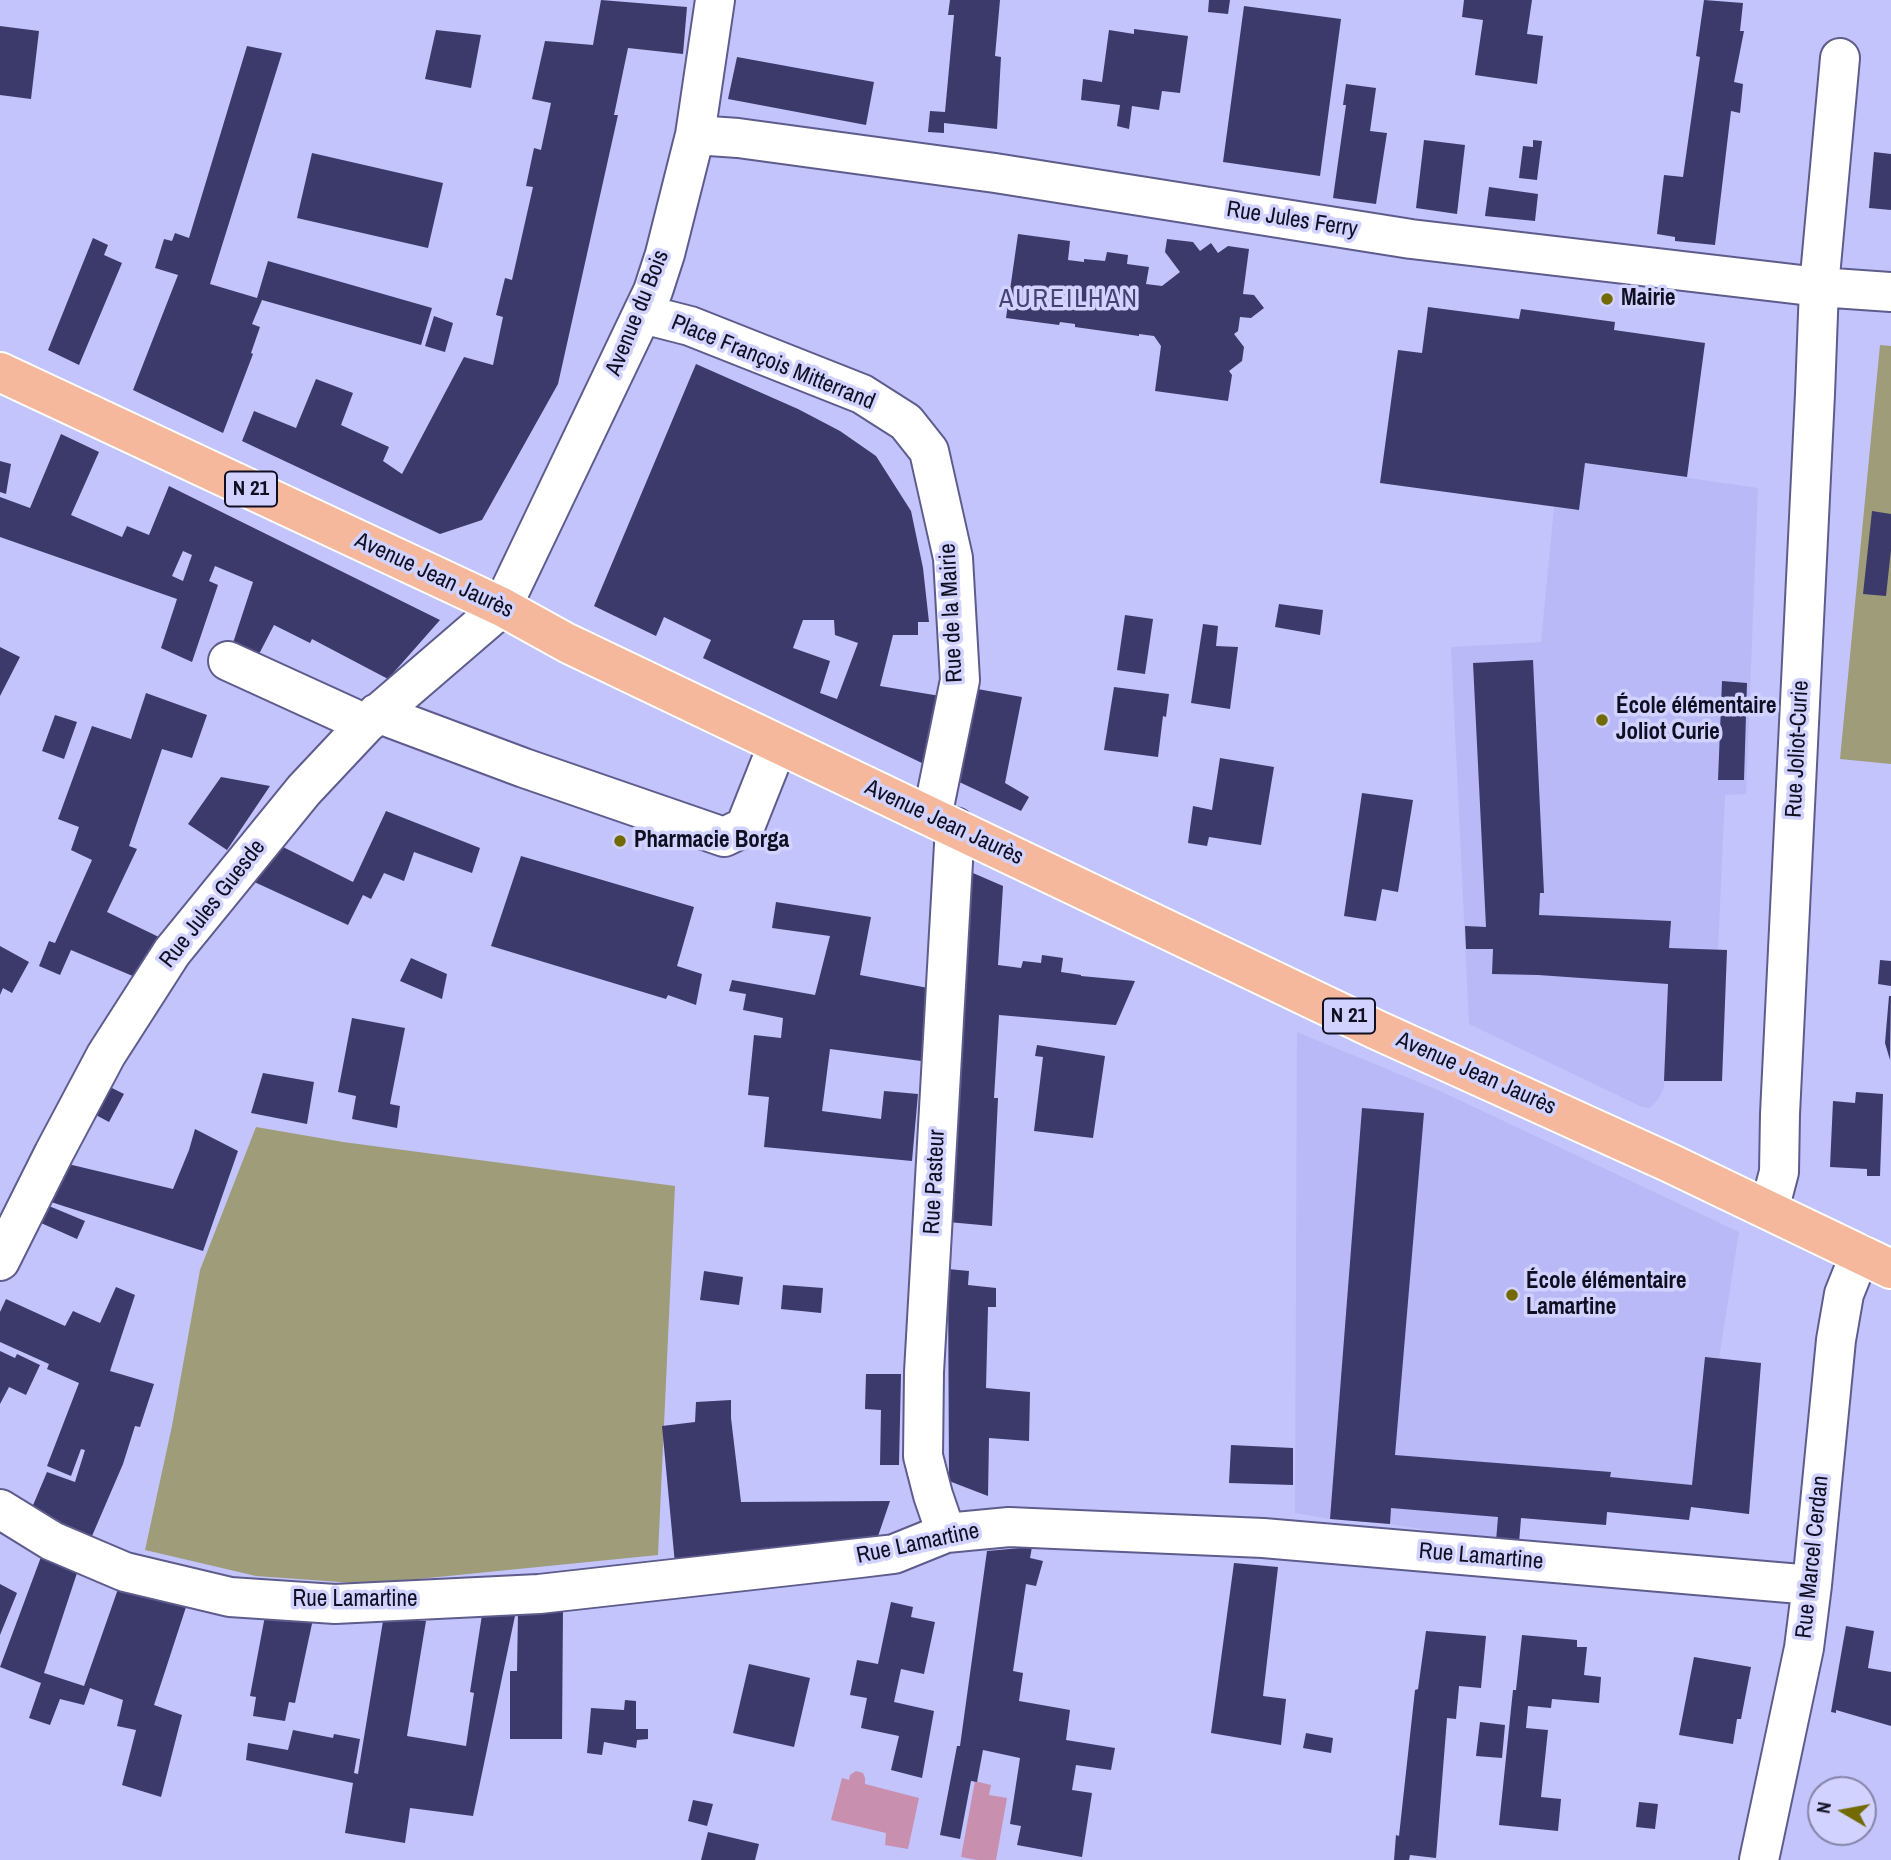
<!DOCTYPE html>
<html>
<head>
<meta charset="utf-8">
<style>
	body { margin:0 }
	#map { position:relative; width:1891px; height:1860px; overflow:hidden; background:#c3c4fb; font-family:"Archivo Narrow",sans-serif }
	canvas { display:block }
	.north { position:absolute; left:1807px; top:1776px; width:70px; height:70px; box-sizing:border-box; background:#d1d2ff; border:2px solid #8484a7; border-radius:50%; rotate:280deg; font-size:19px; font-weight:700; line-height:28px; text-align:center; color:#100f22 }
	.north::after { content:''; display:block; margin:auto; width:24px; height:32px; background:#736a03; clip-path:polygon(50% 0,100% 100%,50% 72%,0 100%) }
</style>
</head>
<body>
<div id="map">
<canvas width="1891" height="1860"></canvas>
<div class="north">N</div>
</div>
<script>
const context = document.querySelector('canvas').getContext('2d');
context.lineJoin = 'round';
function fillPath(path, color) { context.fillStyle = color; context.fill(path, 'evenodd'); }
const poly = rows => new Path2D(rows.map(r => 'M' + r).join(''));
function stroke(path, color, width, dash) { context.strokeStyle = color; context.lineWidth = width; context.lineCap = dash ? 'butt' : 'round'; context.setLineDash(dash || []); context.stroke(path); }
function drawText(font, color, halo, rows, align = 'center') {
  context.font = font + ' "Archivo Narrow",sans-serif'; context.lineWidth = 7; context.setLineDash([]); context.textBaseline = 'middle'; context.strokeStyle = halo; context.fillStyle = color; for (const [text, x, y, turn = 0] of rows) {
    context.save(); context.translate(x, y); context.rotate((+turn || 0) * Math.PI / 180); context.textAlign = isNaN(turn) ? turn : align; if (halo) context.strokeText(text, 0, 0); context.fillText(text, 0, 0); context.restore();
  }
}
fillPath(poly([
	[1585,463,1758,488,1746,794,1725,795,1718,949,1727,950,1722,1081,1664,1081,1664,1088,1659,1098,1650,1108,1642,1107,1469,1024,1451,647,1541,642,1554,507,1579,510],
	[1297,1032,1440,1091,1739,1232,1719,1358,1761,1363,1749,1514,1691,1507,1689,1520,1608,1512,1606,1525,1521,1518,1519,1543,1496,1541,1390,1524,1330,1519,1295,1513]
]), '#b9b9f7');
fillPath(poly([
	[1880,345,1891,346,1891,764,1840,759],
	[256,1127,343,1142,675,1186,658,1555,368,1584,256,1576,145,1550,172,1426,200,1270]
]), '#9f9c79');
fillPath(poly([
	[856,1771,863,1773,865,1778,865,1784,919,1798,908,1849,885,1845,886,1833,831,1820,842,1778,849,1780,850,1775],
	[975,1781,991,1785,989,1795,1007,1798,996,1860,977,1860,961,1857]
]), '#c88faf');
fillPath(poly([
	[601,0,687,7,683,54,628,48,614,115,618,115,558,384,482,520,440,534,242,441,254,411,296,428,316,379,353,393,341,425,389,447,383,461,402,474,464,357,493,365,503,317,496,315,505,278,512,280,533,187,526,186,534,148,541,150,551,103,532,99,545,41,593,45],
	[950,0,1000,0,995,56,1001,57,997,129,944,123,944,133,928,132,930,111,945,112,954,15,948,15],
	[1209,0,1230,0,1228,14,1208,12],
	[1464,0,1532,0,1527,34,1543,36,1537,84,1475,75,1483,20,1462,17],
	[1704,0,1743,3,1740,31,1744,31,1734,82,1743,84,1740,113,1731,111,1715,245,1675,241,1675,237,1657,234,1664,175,1683,177,1700,57,1696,56],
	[1244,6,1341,19,1320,176,1223,162],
	[0,26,39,31,31,99,0,95],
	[1134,29,1188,36,1180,93,1162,91,1159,110,1132,106,1129,129,1117,126,1120,105,1081,100,1083,79,1102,82,1109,30,1134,34],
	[436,30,481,35,471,88,425,79],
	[247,46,282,53,210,284,257,298,268,261,432,308,421,345,262,300,252,324,260,327,251,353,253,354,223,433,133,390,178,275,155,268,164,239,172,241,175,233,189,238],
	[737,57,874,82,866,125,728,99],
	[1346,84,1376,88,1370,131,1387,133,1376,204,1333,198,1346,105,1343,105],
	[1424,140,1465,145,1457,214,1416,208],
	[1533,140,1542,141,1537,180,1519,178,1523,146,1533,147],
	[1874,152,1891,154,1891,210,1869,208],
	[312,153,443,183,428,248,297,218],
	[1489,187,1538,194,1535,221,1485,216],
	[1018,234,1070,241,1068,260,1084,262,1084,259,1105,261,1107,252,1128,255,1127,264,1149,267,1146,284,1162,286,1180,272,1165,252,1167,239,1193,242,1200,251,1211,243,1218,253,1228,246,1249,249,1243,294,1254,295,1264,308,1251,318,1240,317,1238,331,1234,334,1244,347,1242,361,1229,371,1232,375,1228,401,1155,391,1161,346,1154,336,1139,334,1139,336,1075,327,1075,324,1060,322,1059,325,1006,318],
	[93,238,108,245,104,255,122,263,79,365,48,350],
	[1428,307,1519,319,1521,309,1615,322,1614,330,1705,343,1687,477,1585,463,1579,510,1380,483,1398,350,1422,353],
	[434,316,453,323,445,352,425,346],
	[696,364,798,409,840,431,876,456,911,511,923,568,929,622,918,622,918,635,893,635,880,686,940,696,924,764,703,658,711,640,664,617,656,636,594,606],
	[803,620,834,620,835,635,858,643,837,699,820,693,830,661,793,648],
	[61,434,99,452,71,515,122,537,127,526,149,535,169,486,440,620,388,679,312,639,310,643,274,625,258,656,233,643,253,582,215,566,209,581,218,585,192,662,161,648,177,599,0,537,0,497,30,508],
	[183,551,192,555,183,581,172,576],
	[0,461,11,464,6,494,0,492],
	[1872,511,1891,514,1891,550,1886,596,1863,594],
	[1279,604,1323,610,1320,635,1275,627],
	[1125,615,1153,619,1145,674,1117,670],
	[1203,624,1218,626,1216,646,1238,647,1230,709,1191,703],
	[0,647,20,657,0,696],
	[1533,660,1544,893,1540,893,1539,915,1671,921,1669,948,1727,950,1722,1081,1664,1081,1668,984,1538,975,1492,974,1493,949,1466,949,1465,926,1486,927,1473,663],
	[1722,681,1747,683,1744,780,1718,780],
	[1114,687,1169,694,1166,717,1163,716,1158,757,1104,750],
	[972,688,1022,697,1005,783,1029,797,1021,811,955,780],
	[146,693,207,715,192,758,162,749,129,846,137,849,107,912,163,939,135,977,71,950,60,975,39,966,49,941,55,943,92,860,71,850,79,827,58,819,92,726,131,739],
	[55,715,77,722,64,759,42,751],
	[1220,758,1274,767,1261,845,1209,837,1207,846,1188,843,1193,806,1212,810],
	[221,777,270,786,227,850,188,824],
	[1362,793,1413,800,1398,892,1382,889,1376,921,1344,916],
	[386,811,480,848,472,873,414,852,404,881,384,873,371,899,363,895,348,925,250,880,279,845,353,882],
	[521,856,694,907,677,966,702,974,696,1005,668,995,666,999,491,946],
	[966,870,1003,886,998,965,1021,968,1023,961,1041,963,1042,955,1063,958,1061,972,1081,975,1081,976,1135,981,1116,1025,999,1015,994,1098,998,1098,992,1226,948,1222],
	[776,902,871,917,860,975,928,988,921,1061,830,1049,822,1111,881,1119,884,1091,918,1094,912,1161,764,1147,769,1097,748,1095,754,1035,781,1038,783,1018,743,1010,746,994,729,991,732,980,815,995,830,936,772,928],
	[0,946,29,962,12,993,3,988,0,995],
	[411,958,447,974,442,999,400,981],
	[1880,960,1891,961,1891,986,1878,984],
	[1889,996,1891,996,1890,1060,1885,1043],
	[352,1018,405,1028,390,1104,400,1106,397,1128,352,1119,356,1096,338,1092],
	[1037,1045,1105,1056,1093,1138,1034,1131,1043,1057,1035,1056],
	[263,1073,314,1082,307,1124,251,1113],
	[108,1086,124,1094,109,1122,94,1114],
	[1856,1092,1883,1094,1880,1176,1867,1176,1867,1169,1830,1167,1833,1101,1855,1103],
	[1362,1108,1424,1113,1395,1455,1611,1472,1610,1477,1692,1485,1705,1357,1761,1363,1749,1514,1691,1507,1689,1520,1607,1512,1606,1525,1521,1518,1519,1543,1496,1541,1498,1517,1391,1508,1390,1524,1330,1519],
	[195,1129,238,1151,203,1251,51,1202,68,1164,173,1189,189,1150],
	[49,1206,85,1221,77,1239,41,1223],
	[948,1269,969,1271,968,1285,996,1288,996,1307,988,1307,986,1388,1030,1392,1029,1441,989,1438,988,1496,949,1481],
	[704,1271,743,1277,739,1305,700,1300],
	[783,1285,823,1288,821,1313,781,1309],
	[116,1287,135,1295,110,1371,154,1384,140,1427,135,1426,123,1464,92,1536,31,1510,47,1472,75,1482,85,1450,81,1449,71,1476,47,1466,79,1383,47,1369,49,1364,0,1342,0,1312,6,1299,65,1326,73,1311,100,1323],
	[0,1351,15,1358,17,1354,40,1365,26,1395,9,1387,0,1404],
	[866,1374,901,1374,899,1465,880,1465,881,1410,865,1409],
	[731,1400,731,1418,741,1502,890,1501,875,1545,675,1564,662,1426,695,1422,696,1402],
	[1231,1445,1293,1448,1293,1485,1229,1483],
	[1032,1547,1030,1558,1043,1561,1036,1586,1026,1584,1013,1671,1023,1673,1019,1701,1070,1710,1066,1740,1115,1748,1111,1770,1076,1765,1072,1790,1092,1793,1082,1857,1017,1845,1021,1826,1010,1824,1020,1758,983,1750,977,1782,971,1781,960,1839,940,1835,957,1746,960,1746,987,1551],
	[41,1557,77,1573,44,1673,84,1686,118,1589,187,1604,154,1705,182,1715,161,1797,122,1785,136,1730,117,1726,123,1700,90,1688,84,1705,60,1699,50,1725,29,1718,41,1683,0,1667],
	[1234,1563,1278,1567,1263,1696,1286,1699,1281,1745,1211,1733],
	[0,1584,17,1593,0,1635],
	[891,1602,913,1607,911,1617,935,1622,924,1674,901,1669,894,1702,934,1711,922,1778,891,1770,899,1736,861,1728,867,1698,850,1695,857,1660,878,1664],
	[563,1608,562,1739,510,1739,510,1671,517,1671,518,1612],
	[516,1611,473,1816,410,1808,405,1843,345,1833,353,1783,246,1760,248,1743,288,1750,293,1730,333,1738,334,1734,360,1739,354,1773,358,1774,383,1621,426,1621,407,1736,466,1746,474,1693,470,1692,482,1615],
	[265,1616,313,1619,295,1703,289,1702,285,1721,253,1716,256,1697,250,1696],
	[1846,1626,1874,1631,1868,1668,1891,1672,1891,1726,1836,1710,1836,1713,1831,1712],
	[1426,1631,1486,1636,1481,1688,1459,1686,1456,1719,1447,1718,1436,1858,1410,1855,1409,1860,1394,1860,1396,1835,1399,1836,1415,1690,1418,1689],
	[1522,1635,1577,1640,1577,1647,1587,1647,1584,1675,1601,1677,1599,1703,1552,1699,1551,1708,1528,1706,1526,1728,1548,1730,1541,1797,1561,1799,1558,1831,1499,1825,1513,1690,1516,1690],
	[1694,1657,1751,1667,1741,1719,1737,1719,1733,1744,1679,1735],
	[749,1664,810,1678,794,1747,733,1733],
	[625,1700,636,1701,636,1729,648,1729,648,1739,637,1740,636,1748,604,1742,602,1755,587,1753,591,1708,624,1710],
	[1480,1722,1505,1725,1502,1758,1476,1756],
	[1306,1733,1333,1738,1331,1753,1303,1748],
	[693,1800,713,1804,707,1826,688,1821],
	[1639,1802,1658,1804,1655,1829,1636,1827],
	[708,1832,759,1844,755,1860,701,1860]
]), '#3c3a6a');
const minor = poly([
	[695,135,738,138,995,173,1411,239,1819,287,1891,292],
	[643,314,690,326,862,394,906,422,929,451,953,558,960,680,932,817],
	[228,661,366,724],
	[377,713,524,768,724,837,745,827,778,744],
	[1769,1210,1779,1172,1780,1114,1815,394,1819,287,1840,58],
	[0,1261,54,1153,106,1055,172,952,304,790,366,724,502,607,653,291,665,254,695,135,715,0],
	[0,1509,52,1541,125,1572,230,1597,335,1604,539,1594,860,1558,894,1554,946,1533,1009,1527,1263,1538,1812,1585],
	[946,1533,933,1495,923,1456,924,1372,955,827],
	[1759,1860,1804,1648,1812,1585,1836,1340,1844,1294,1860,1254]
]);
const major = poly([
	[0,372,502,607,567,643,1377,1030,1670,1163,1891,1269]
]);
stroke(minor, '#5d5c8c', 42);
stroke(major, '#fff', 42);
stroke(minor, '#fff', 38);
stroke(major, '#f5b89c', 38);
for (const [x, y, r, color] of [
	[1607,299,7,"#736a03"],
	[1602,720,7,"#736a03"],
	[620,841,7,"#736a03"],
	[1512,1295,7,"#736a03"]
]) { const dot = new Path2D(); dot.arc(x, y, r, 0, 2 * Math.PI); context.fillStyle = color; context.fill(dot); stroke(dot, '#d1d2ff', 2.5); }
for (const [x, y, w] of [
	[251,489,52],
	[1349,1016,52]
]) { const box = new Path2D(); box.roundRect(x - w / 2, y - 17.5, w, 35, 5); context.fillStyle = '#d1d2ff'; context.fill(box); stroke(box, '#100f22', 2); }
drawText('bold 21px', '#100f22', null, [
	["N 21",251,489],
	["N 21",1349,1016]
]);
drawText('23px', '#100f22', '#d1d2ff', [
	["Rue Jules Ferry",1292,220,9],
	["Avenue du Bois",638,313,-68],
	["Place François Mitterrand",773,363,22],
	["Avenue Jean Jaurès",434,576,25],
	["Rue de la Mairie",952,613,-93],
	["Rue Joliot-Curie",1798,749,-87],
	["Avenue Jean Jaurès",944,823,25],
	["Rue Jules Guesde",213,904,-52],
	["Avenue Jean Jaurès",1476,1074,24],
	["Rue Pasteur",935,1182,-87],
	["Rue Lamartine",918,1544,-12],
	["Rue Lamartine",1481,1557,5],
	["Rue Marcel Cerdan",1813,1557,-84],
	["Rue Lamartine",355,1600]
]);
drawText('bold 23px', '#100f22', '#d1d2ff', [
	["Mairie",1621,299],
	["École élémentaire",1616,707],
	["Joliot Curie",1616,733],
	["Pharmacie Borga",634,841],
	["École élémentaire",1526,1282],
	["Lamartine",1526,1308]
], 'left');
context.letterSpacing = '2px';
drawText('26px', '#454371', '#d1d2ff', [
	["AUREILHAN",1069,300]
]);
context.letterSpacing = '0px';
</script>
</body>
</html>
